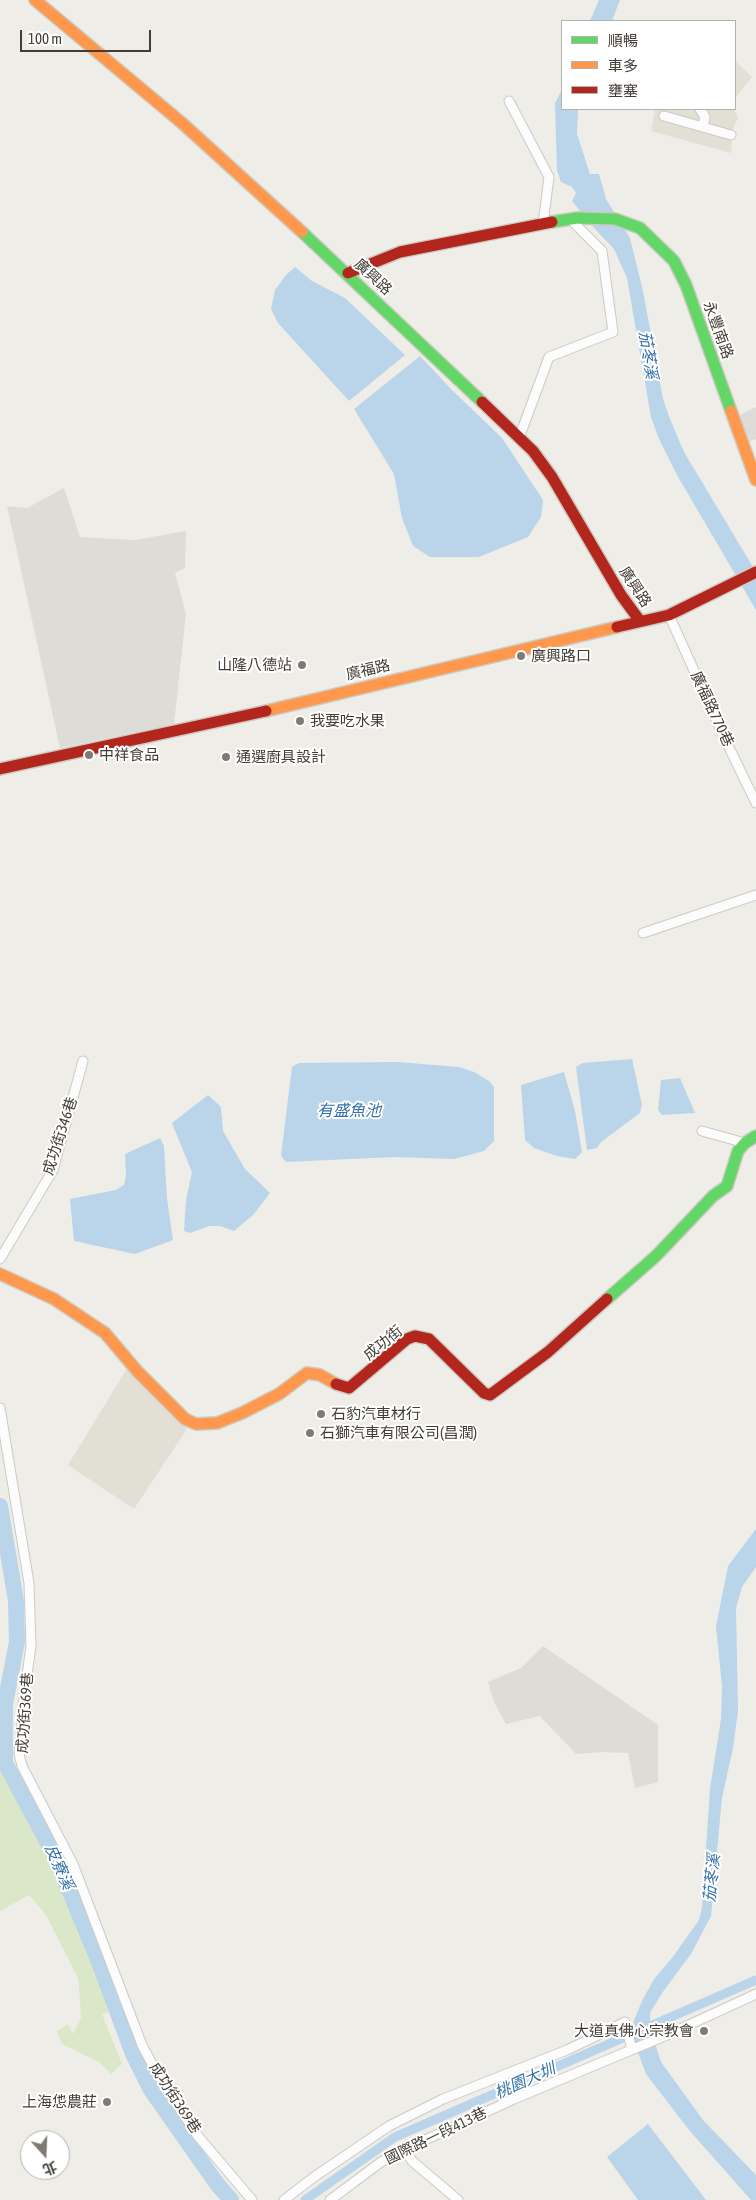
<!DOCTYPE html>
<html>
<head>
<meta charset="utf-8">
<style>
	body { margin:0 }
	#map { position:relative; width:756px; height:2200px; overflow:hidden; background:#eeede8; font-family:"Asap Condensed","Noto Sans TC",sans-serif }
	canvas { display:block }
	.legend { position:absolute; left:561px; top:20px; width:175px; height:90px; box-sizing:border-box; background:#fff; border:1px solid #b4b2ae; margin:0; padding:6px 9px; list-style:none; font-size:15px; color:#433e35 }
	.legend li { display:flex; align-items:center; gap:10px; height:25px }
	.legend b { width:25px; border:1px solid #b4b2ae }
	.north { position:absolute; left:20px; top:2130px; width:50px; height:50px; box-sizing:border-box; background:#fff; border:1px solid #b4b2ae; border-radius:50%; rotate:160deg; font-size:14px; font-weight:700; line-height:20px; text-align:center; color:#433e35 }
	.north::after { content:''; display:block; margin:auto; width:18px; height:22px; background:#7f7b74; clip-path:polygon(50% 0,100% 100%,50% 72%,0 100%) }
	.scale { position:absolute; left:20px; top:30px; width:131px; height:22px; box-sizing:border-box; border:2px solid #433e35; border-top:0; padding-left:6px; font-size:15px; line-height:18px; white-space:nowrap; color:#433e35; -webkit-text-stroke:4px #fff; paint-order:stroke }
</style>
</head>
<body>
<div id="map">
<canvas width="756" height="2200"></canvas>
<ul class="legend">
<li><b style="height:6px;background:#63d668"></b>順暢</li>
<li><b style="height:6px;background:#ff974d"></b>車多</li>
<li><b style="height:6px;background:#b3261e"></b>壅塞</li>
</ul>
<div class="north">北</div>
<div class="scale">100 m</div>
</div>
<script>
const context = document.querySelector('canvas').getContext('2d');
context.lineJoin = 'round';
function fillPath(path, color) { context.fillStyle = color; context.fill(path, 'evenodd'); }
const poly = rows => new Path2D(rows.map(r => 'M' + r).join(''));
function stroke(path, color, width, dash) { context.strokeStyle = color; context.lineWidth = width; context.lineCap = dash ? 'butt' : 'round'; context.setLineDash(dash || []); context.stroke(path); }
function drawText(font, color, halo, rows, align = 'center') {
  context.font = font + ' "Asap Condensed","Noto Sans TC",sans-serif'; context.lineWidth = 4; context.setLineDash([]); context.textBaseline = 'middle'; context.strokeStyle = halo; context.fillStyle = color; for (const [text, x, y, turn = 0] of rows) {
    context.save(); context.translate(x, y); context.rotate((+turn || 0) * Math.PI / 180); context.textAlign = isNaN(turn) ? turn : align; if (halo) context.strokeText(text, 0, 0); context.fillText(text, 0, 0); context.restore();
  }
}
fillPath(poly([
	[735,61,752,77,735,98],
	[655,109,734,109,738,118,733,129,731,153,651,131],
	[128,1367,187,1429,134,1509,68,1465]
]), '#e2dfd5');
fillPath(poly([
	[64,488,80,537,135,540,186,531,185,568,175,573,186,614,174,724,60,748,7,506,27,508],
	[543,1646,658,1725,658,1782,635,1788,628,1753,601,1752,576,1754,540,1716,506,1724,494,1702,488,1682,521,1668]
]), '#dedcd6');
fillPath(poly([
	[0,1759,2,1767,53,1861,106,1994,111,2011,102,2014,122,2064,111,2074,99,2062,62,2044,57,2031,68,2024,73,2034,81,2018,80,1999,78,1978,46,1915,29,1895,0,1911]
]), '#dae8c9');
fillPath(poly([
	[756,407,756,439,748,442,740,415]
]), '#dddcd8');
fillPath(poly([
	[599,0,620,0,612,21,590,21],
	[562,90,562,109,578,109,577,134,590,174,599,174,606,199,630,238,643,291,663,399,670,419,684,452,756,572,756,610,677,475,659,439,651,417,627,278,614,249,595,229,572,201,576,193,572,187,561,182,557,170,555,103],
	[295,267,312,281,345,298,405,355,349,401,278,323,271,309,275,290,286,275],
	[420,356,452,390,502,438,543,500,541,517,528,537,479,557,430,557,413,546,402,518,394,474,354,409],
	[632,1059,642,1105,640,1113,601,1142,597,1148,587,1150,576,1067,583,1063],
	[397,1062,459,1067,474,1072,489,1081,494,1087,494,1141,484,1151,454,1159,394,1157,286,1162,281,1156,292,1067,299,1063],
	[564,1072,575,1111,582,1152,575,1159,557,1156,534,1148,525,1140,521,1085],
	[680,1078,695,1113,662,1115,658,1110,661,1080],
	[208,1095,221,1107,223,1131,245,1169,270,1193,253,1215,234,1231,220,1226,209,1226,190,1233,184,1231,186,1200,192,1172,172,1123],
	[160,1138,164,1146,167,1199,173,1240,135,1254,74,1241,70,1199,116,1190,124,1185,126,1176,125,1154],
	[756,1529,756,1567,742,1587,736,1608,738,1711,733,1748,722,1798,711,1916,691,1954,662,1993,650,2013,651,2031,661,2062,703,2120,756,2175,756,2200,751,2200,689,2130,646,2074,634,2042,634,2020,643,1999,654,1979,672,1958,699,1920,702,1907,710,1789,721,1719,722,1686,716,1626,728,1566],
	[648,2124,706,2200,638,2200,607,2157]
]), '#bad4ea');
stroke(poly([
	[305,2200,395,2137,756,1980]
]), '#bad4ea', 9);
stroke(poly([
	[0,1506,16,1601,17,1642,5,1704,5,1763,56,1858,99,1962,133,2054,151,2090,217,2184,231,2200]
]), '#bad4ea', 16);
const street = poly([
	[509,101,549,177,543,224],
	[700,109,705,117,703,127],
	[664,116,731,135],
	[519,438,549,357,613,332,602,251,570,219],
	[669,615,723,735,756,803],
	[643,933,756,895],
	[702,1131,745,1143],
	[0,1259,53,1170,83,1061],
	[0,1408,29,1583,31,1646,24,1697,19,1754,22,1766,73,1864,142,2045,157,2073,197,2135,252,2200],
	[405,2150,412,2161,458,2200],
	[284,2200,314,2177,389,2126,443,2099,567,2050,625,2022,632,2050],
	[330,2200,381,2162,423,2141,514,2099,667,2035,756,1994]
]);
const fast = poly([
	[552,222,577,218,615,219,640,228,674,261,686,285,731,411],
	[302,232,482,402],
	[607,1299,656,1256,713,1196,727,1186,738,1151,745,1143,756,1136]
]);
const slow = poly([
	[35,0,182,123,302,232],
	[731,411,756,480],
	[266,711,617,627],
	[0,1274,54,1299,105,1333,138,1372,185,1419,196,1424,217,1423,242,1413,279,1394,307,1373,320,1375,336,1384]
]);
const jam = poly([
	[348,273,400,252,552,222],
	[482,402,533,451,552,477,621,595,640,621],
	[617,627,669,615,756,572],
	[0,769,266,711],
	[336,1384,349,1388,407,1339,415,1336,429,1339,484,1393,490,1395,548,1352,607,1299]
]);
stroke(street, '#cccac5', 11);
stroke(fast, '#cdcabf', 14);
stroke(slow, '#cdcabf', 14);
stroke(jam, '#cdcabf', 14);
stroke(street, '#fcfcfc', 9);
stroke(fast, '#63d668', 11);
stroke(slow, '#ff974d', 11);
stroke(jam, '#b3261e', 11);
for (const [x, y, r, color] of [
	[521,656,5,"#7f7b74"],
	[302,665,5,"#7f7b74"],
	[300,721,5,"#7f7b74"],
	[89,755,5,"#7f7b74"],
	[226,757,5,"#7f7b74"],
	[321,1414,5,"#7f7b74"],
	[310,1433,5,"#7f7b74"],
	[704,2031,5,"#7f7b74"],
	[107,2102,5,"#7f7b74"]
]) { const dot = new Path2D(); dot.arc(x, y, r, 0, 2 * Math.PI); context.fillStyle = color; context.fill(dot); stroke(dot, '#fff', 2); }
drawText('15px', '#433e35', '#fff', [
	["廣興路",373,277,43],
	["永豐南路",718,330,70],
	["廣興路",635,587,57],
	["廣福路",368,670,-13],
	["廣福路770巷",712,709,65],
	["成功街346巷",60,1136,-72],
	["成功街",383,1343,-39],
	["成功街369巷",25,1713,-86],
	["成功街369巷",175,2098,57],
	["國際路一段413巷",436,2136,-26]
]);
drawText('15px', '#433e35', '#fff', [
	["廣興路口",531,656],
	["山隆八德站",292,665,"right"],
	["我要吃水果",310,721],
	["中祥食品",99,755],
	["通選廚具設計",236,757],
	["石豹汽車材行",331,1414],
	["石獅汽車有限公司(昌潤)",320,1433],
	["大道真佛心宗教會",694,2031,"right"],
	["上海怹農莊",97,2102,"right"]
], 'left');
drawText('italic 16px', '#3571a8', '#fff', [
	["茄苳溪",648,355,81],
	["有盛魚池",349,1111],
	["皮寮溪",59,1867,66],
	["茄苳溪",712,1878,-84],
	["桃園大圳",525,2081,-24]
]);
</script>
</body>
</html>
